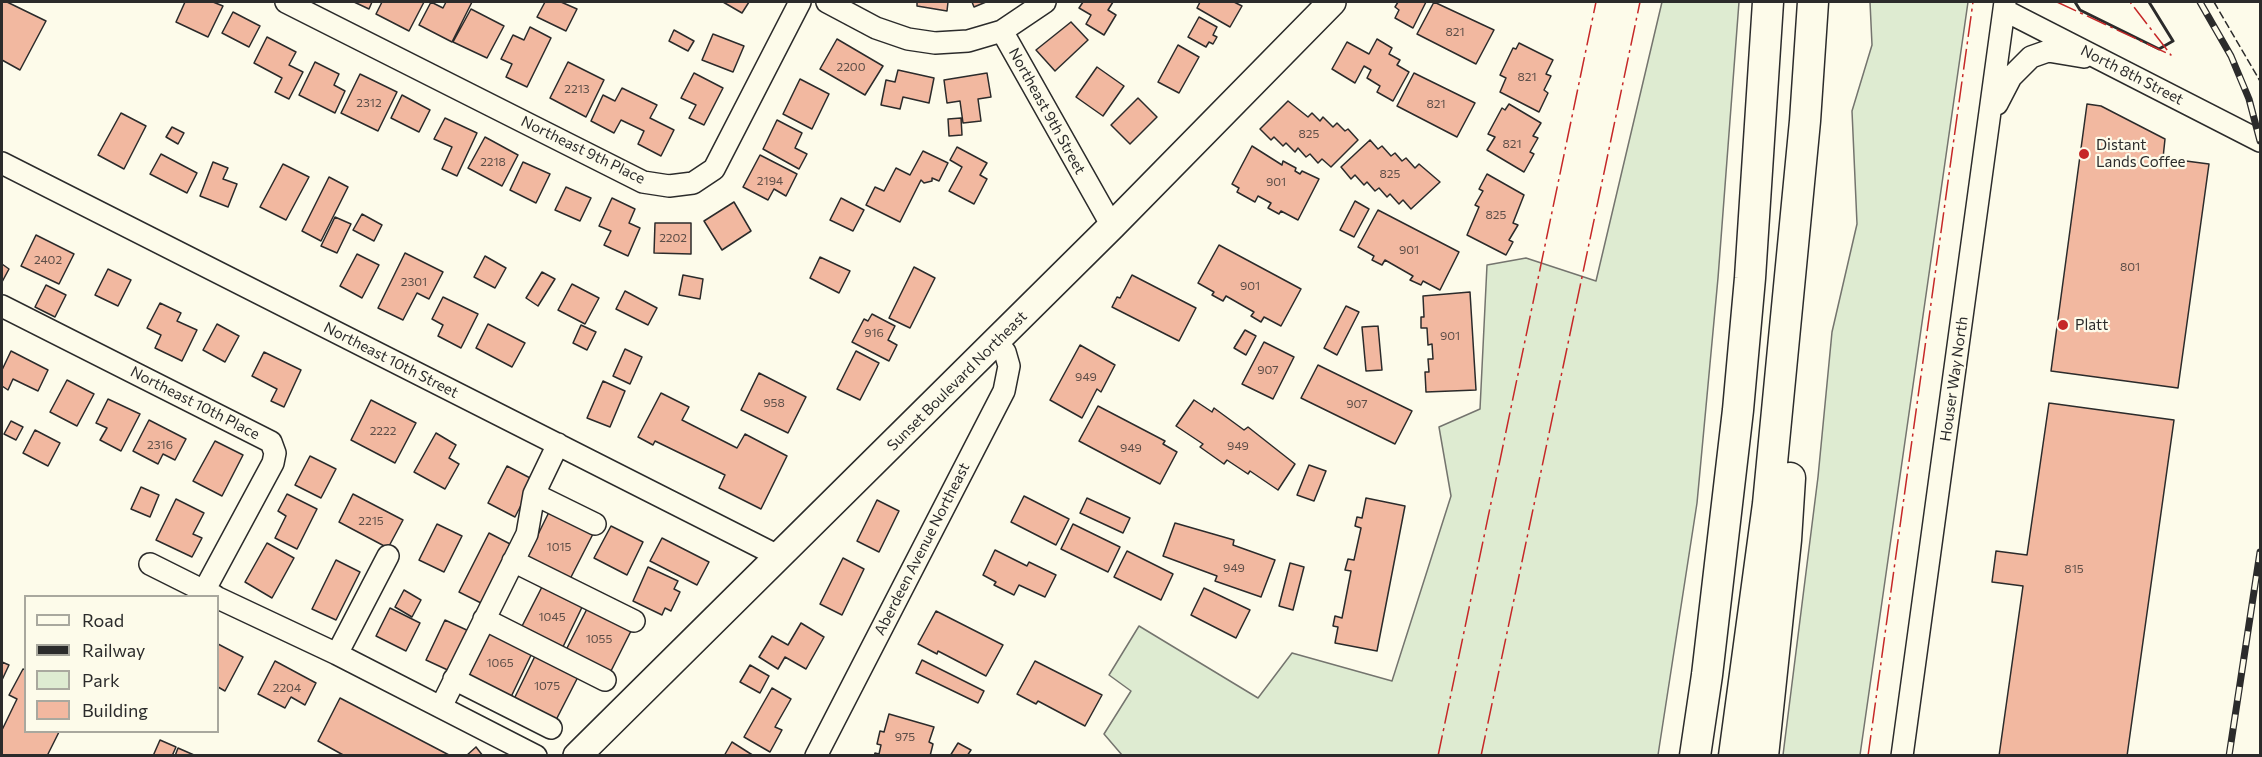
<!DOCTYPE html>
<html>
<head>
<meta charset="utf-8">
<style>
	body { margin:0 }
	#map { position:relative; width:2262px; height:757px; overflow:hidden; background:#fdfbea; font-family:Commissioner,sans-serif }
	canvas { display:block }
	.frame { position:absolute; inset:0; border:3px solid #2b2b2b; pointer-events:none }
	.legend { position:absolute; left:24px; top:595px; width:195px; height:138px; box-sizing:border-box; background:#fdfbea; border:2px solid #a9a89e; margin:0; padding:8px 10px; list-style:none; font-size:18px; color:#2b2b2b }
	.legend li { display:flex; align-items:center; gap:12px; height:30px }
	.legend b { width:30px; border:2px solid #a9a89e }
</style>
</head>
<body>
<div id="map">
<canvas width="2262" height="757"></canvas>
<div class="frame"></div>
<ul class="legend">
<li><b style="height:8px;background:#fdfbea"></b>Road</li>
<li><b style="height:8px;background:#2b2b2b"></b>Railway</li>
<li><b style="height:16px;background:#deebd1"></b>Park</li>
<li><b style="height:16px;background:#f2b8a0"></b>Building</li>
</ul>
</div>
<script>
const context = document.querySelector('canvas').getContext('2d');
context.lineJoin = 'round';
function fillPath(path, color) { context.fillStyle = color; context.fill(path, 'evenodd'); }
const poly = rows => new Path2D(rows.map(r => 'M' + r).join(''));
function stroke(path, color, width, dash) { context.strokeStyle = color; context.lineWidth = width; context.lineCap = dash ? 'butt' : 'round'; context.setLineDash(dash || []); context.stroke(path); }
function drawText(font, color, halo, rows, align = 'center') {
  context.font = font + ' Commissioner,sans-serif'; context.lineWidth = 4.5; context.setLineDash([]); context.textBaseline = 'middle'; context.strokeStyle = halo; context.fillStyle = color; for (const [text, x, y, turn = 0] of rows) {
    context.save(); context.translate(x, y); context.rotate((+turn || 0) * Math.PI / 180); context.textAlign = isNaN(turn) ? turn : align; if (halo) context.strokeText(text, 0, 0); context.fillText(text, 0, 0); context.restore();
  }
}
const green = poly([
	[1662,2,1739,2,1718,278,1697,503,1658,755,1122,755,1104,734,1131,691,1109,675,1139,626,1258,698,1292,653,1392,681,1451,496,1439,427,1480,409,1487,265,1526,258,1596,281,1662,2],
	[1870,2,1968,2,1860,755,1783,755,1818,477,1832,332,1857,224,1852,111,1872,45,1870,2]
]);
fillPath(green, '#deebd1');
stroke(green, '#74746e', 1.5);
const building = poly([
	[2,2,7,2,46,21,20,70,2,60,2,2],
	[185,2,213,2,223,6,208,37,176,22,185,2],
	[354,2,372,2,369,9,354,2],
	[382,2,424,2,409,31,376,14,382,2],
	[431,2,443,8,446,2,472,2,452,42,419,25,431,2],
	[545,2,561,2,577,9,566,31,537,17,545,2],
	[723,2,749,2,742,13,723,2],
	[917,2,948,2,947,11,917,6,917,2],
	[972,2,986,2,974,7,972,2],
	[1083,2,1113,2,1108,10,1116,15,1104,35,1086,24,1091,15,1079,8,1083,2],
	[1200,2,1234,2,1242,6,1230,27,1197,8,1200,2],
	[1398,2,1426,2,1413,28,1395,18,1399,10,1395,7,1398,2],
	[1434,2,1494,30,1476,64,1417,34,1434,2],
	[471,9,504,26,487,58,453,42,471,9],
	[233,12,260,26,249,47,222,33,233,12],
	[1199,17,1217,27,1213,35,1217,37,1213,44,1209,42,1206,47,1188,37,1199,17],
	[1071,22,1088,40,1055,71,1036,50,1071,22],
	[530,27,551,38,527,87,506,77,512,64,501,59,513,35,524,40,530,27],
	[674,30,694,41,688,51,669,41,674,30],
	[713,34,744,46,733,72,702,60,713,34],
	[267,37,296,52,289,65,303,72,289,99,275,92,282,78,254,63,267,37],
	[837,39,883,66,865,95,820,69,837,39],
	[1377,39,1392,48,1389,54,1400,60,1397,65,1409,72,1393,101,1377,92,1380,86,1367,78,1371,70,1364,66,1355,83,1332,69,1347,42,1369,54,1377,39],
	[1519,43,1553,60,1546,74,1551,76,1544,90,1548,93,1539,112,1500,92,1506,78,1500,75,1513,48,1516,49,1519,43],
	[1178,45,1199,57,1179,93,1158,82,1178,45],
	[315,62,339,74,334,85,345,91,335,113,299,95,315,62],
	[568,62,604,80,586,117,550,98,568,62],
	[1097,67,1124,86,1103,116,1076,97,1097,67],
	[898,70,934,78,929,103,903,97,900,109,881,105,886,80,895,82,898,70],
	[694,73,723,88,704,125,689,118,696,105,681,98,694,73],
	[987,73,991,97,978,99,981,121,963,123,960,101,947,103,944,80,987,73],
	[1414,73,1475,103,1457,137,1397,106,1414,73],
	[360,74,397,92,378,131,341,113,360,74],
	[800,79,829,94,812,129,783,114,800,79],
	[622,88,657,105,650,118,674,130,661,156,638,144,644,131,621,120,614,133,591,121,603,95,615,101,622,88],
	[402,95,430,110,419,132,391,118,402,95],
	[1138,98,1157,117,1130,144,1111,125,1138,98],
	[1288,101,1308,117,1312,113,1320,121,1323,117,1333,127,1337,123,1345,131,1348,129,1358,140,1331,167,1322,159,1318,163,1310,154,1306,157,1298,148,1295,152,1286,143,1283,146,1274,137,1271,140,1260,129,1288,101],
	[1509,104,1541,123,1533,136,1538,138,1530,152,1534,154,1524,172,1487,150,1495,137,1488,134,1502,108,1505,110,1509,104],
	[2087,104,2101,106,2165,139,2163,158,2209,164,2178,388,2051,371,2087,104],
	[121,113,146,126,124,169,98,155,121,113],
	[445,118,477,133,457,176,442,169,452,147,434,139,445,118],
	[961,118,962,135,949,136,948,119,961,118],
	[777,120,802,133,795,148,807,154,799,169,763,149,777,120],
	[172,127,184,133,178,144,166,137,172,127],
	[485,137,518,155,502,186,468,168,485,137],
	[1370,140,1378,149,1382,146,1391,156,1395,153,1402,161,1406,158,1415,168,1419,164,1440,182,1411,209,1403,200,1399,204,1390,194,1387,197,1379,188,1375,191,1367,182,1364,185,1355,175,1351,179,1341,167,1370,140],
	[1252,146,1282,165,1283,161,1296,168,1295,171,1300,174,1302,171,1319,179,1298,220,1281,211,1279,214,1268,208,1271,203,1258,196,1255,202,1237,192,1239,188,1232,184,1252,146],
	[957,147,987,163,980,175,987,179,974,204,949,191,962,167,950,160,957,147],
	[923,151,948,163,939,181,932,178,932,181,924,183,921,180,900,222,866,205,875,187,884,191,896,168,910,175,923,151],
	[161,154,197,173,187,193,150,174,161,154],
	[760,155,797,174,786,196,774,189,768,200,743,187,760,155],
	[213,162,228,168,223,179,237,184,228,207,200,196,213,162],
	[523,162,550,174,536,203,510,190,523,162],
	[283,164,309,177,286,220,260,207,283,164],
	[1487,174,1524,195,1513,223,1518,225,1509,240,1513,242,1506,255,1467,235,1479,207,1475,205,1483,191,1479,189,1487,174],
	[329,177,348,187,321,241,302,231,329,177],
	[566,187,591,198,580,221,555,210,566,187],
	[612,198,635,209,629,223,640,228,628,256,604,245,611,231,599,226,612,198],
	[841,198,864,210,853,231,830,220,841,198],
	[1355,201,1369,209,1354,237,1340,230,1355,201],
	[734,202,751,231,722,250,704,221,734,202],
	[1378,210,1459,252,1440,290,1423,281,1421,285,1410,280,1413,276,1385,260,1382,265,1372,260,1374,256,1358,247,1378,210],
	[362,214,382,225,374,241,353,230,362,214],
	[335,217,351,224,337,253,321,246,335,217],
	[655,223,691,223,691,254,654,253,655,223],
	[36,235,74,254,59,284,21,266,36,235],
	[1219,245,1301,289,1281,326,1264,317,1261,322,1251,316,1254,312,1226,296,1223,301,1212,295,1214,292,1198,283,1219,245],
	[405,253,443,272,429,299,417,293,403,320,378,308,405,253],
	[357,254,379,265,362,298,340,286,357,254],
	[485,256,506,268,495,288,474,277,485,256],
	[820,257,850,271,839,293,810,278,820,257],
	[2,264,9,269,2,282,2,264],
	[914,267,935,278,910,328,889,318,914,267],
	[108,269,131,280,118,306,95,295,108,269],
	[542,272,555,279,538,306,526,298,542,272],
	[683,275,703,279,700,299,679,295,683,275],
	[1132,275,1196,308,1179,341,1112,307,1117,297,1120,298,1132,275],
	[572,284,599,298,585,324,558,310,572,284],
	[46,285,66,295,55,317,35,307,46,285],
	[625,291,657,308,648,325,616,309,625,291],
	[1470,292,1476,390,1426,392,1425,372,1429,372,1428,359,1433,359,1432,344,1428,345,1427,328,1421,328,1421,317,1424,317,1423,296,1470,292],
	[443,297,478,314,461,348,438,336,443,325,432,319,443,297],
	[160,303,181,313,177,321,197,330,182,361,155,348,161,335,147,328,160,303],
	[1346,306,1359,312,1337,355,1324,348,1346,306],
	[872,314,895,326,888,340,897,345,889,361,852,342,864,319,868,321,872,314],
	[217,324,239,336,225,362,203,350,217,324],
	[488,324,525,343,512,367,476,348,488,324],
	[581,325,596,332,587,350,573,343,581,325],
	[1378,326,1382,370,1366,371,1362,327,1378,326],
	[1245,330,1256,336,1246,355,1234,348,1245,330],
	[1264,342,1294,357,1273,399,1242,384,1264,342],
	[1080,345,1115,365,1101,392,1097,389,1082,418,1050,400,1080,345],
	[625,349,642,357,630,384,613,376,625,349],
	[11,351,48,370,38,391,13,379,8,390,2,386,2,370,11,351],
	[856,351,879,363,860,400,837,389,856,351],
	[264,352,301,370,284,407,271,401,277,389,252,376,264,352],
	[1318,365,1412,411,1395,444,1301,398,1318,365],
	[759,373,806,397,788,433,741,410,759,373],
	[67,380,94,394,77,426,50,412,67,380],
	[603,381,625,391,610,427,587,418,603,381],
	[661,393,689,407,682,420,737,448,745,434,787,456,761,509,719,488,725,475,655,441,653,445,638,437,661,393],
	[108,399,140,414,121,451,100,440,107,428,96,423,108,399],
	[371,400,416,423,395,463,351,440,371,400],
	[1194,400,1212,412,1214,408,1244,430,1248,427,1295,464,1278,490,1250,471,1248,474,1227,460,1224,464,1200,447,1203,444,1176,426,1194,400],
	[2049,403,2174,420,2127,756,1999,756,2023,586,1992,582,1996,551,2027,555,2049,403],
	[1098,406,1165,441,1163,444,1177,452,1160,484,1079,441,1098,406],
	[149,420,186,439,175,460,163,454,158,464,133,451,149,420],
	[11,421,23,427,16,440,4,434,11,421],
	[35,430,60,443,48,466,23,453,35,430],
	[436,433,456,445,449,458,459,464,445,489,414,472,436,433],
	[215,441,243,455,222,496,193,481,215,441],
	[310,456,336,469,321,498,295,485,310,456],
	[1309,465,1326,471,1314,501,1297,495,1309,465],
	[507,466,534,480,515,517,488,503,507,466],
	[141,487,159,495,150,517,131,509,141,487],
	[287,494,317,509,297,549,275,538,286,516,278,511,287,494],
	[353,494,403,520,388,548,339,522,353,494],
	[1024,496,1069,519,1056,545,1011,522,1024,496],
	[1087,498,1130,518,1123,533,1080,513,1087,498],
	[1366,498,1405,506,1377,651,1335,643,1338,627,1333,626,1335,616,1342,618,1351,571,1345,570,1348,559,1354,560,1361,528,1355,526,1357,517,1362,518,1366,498],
	[176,499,204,513,193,534,202,538,192,557,156,540,176,499],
	[877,500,899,511,879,552,857,541,877,500],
	[550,510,594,532,568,583,525,561,550,510],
	[1175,523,1234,540,1233,545,1275,560,1261,597,1215,581,1217,576,1163,556,1175,523],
	[437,524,462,536,444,572,419,560,437,524],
	[1073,524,1120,547,1108,572,1061,549,1073,524],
	[611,526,643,542,627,575,594,558,611,526],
	[489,533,514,546,485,605,459,592,489,533],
	[662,538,709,562,697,585,650,561,662,538],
	[267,543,294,558,272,598,245,582,267,543],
	[995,550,1027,566,1029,562,1056,575,1045,597,1019,585,1014,595,994,585,996,582,983,575,995,550],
	[1127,551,1173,574,1161,600,1114,577,1127,551],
	[843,558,864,569,842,615,820,604,843,558],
	[336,560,360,572,336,620,312,609,336,560],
	[1290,563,1304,567,1293,610,1279,606,1290,563],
	[648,567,678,581,674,589,680,592,671,611,665,608,662,615,633,601,648,567],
	[545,581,585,601,560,653,519,632,545,581],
	[1204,588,1250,610,1236,638,1191,615,1204,588],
	[404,590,421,600,412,617,395,607,404,590],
	[590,603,634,625,609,675,565,652,590,603],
	[390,608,420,623,406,651,376,636,390,608],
	[936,611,1003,645,986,676,938,651,937,654,918,644,936,611],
	[445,620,471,632,452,672,426,660,445,620],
	[801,623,824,637,806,669,785,657,778,669,759,657,772,636,788,645,801,623],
	[491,628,534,649,510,699,467,678,491,628],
	[218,644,243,657,225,691,218,687,218,644],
	[538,650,581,671,555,722,513,701,538,650],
	[922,660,984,691,978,703,916,673,922,660],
	[275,661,316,683,305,705,291,697,285,708,258,694,275,661],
	[1035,661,1102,695,1085,726,1038,701,1036,704,1017,694,1035,661],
	[2,662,9,665,2,680,2,662],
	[750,665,769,676,760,693,740,682,750,665],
	[23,669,26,670,26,732,59,732,47,756,2,756,2,730,17,699,9,695,23,669],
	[772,688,791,699,775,727,782,730,770,752,744,737,772,688],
	[340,698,449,755,449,756,345,756,318,741,340,698],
	[889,714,934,727,929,742,933,744,930,756,874,756,875,753,879,754,881,745,877,744,880,731,884,732,889,714],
	[160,740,176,747,172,756,153,756,160,740],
	[732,742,754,756,724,756,732,742],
	[958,743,971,750,967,756,950,756,958,743],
	[476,747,483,756,466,756,476,747],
	[178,748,194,755,194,756,175,756,178,748]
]);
fillPath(building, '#f2b8a0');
stroke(building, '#2b2b2b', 1.5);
const minor = poly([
	[286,2,643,182,669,186,693,183,714,169,800,2],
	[827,2,876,28,908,39,935,43,968,41,1002,31,1045,2],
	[2004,10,2260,141],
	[1002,31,1112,226],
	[1997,104,2011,77,2031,57,2048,51,2084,57],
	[2,163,780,557],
	[2,306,271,442,275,453,273,463,204,591,215,596],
	[558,444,534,494,595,524],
	[513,561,634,621],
	[150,564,204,591],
	[218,598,337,654,536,756],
	[484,619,605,680],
	[337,654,388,556],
	[454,679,551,728],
	[441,707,527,534,534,494],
	[816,756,1004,391,1009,366,1005,352,996,342],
	[1902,756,2005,2]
]);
const major = poly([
	[577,756,1112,226,1332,2]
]);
const highway = poly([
	[1695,756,1707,675,1738,410,1750,278,1768,2],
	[1734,756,1768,504,1805,121,1813,2],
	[1763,756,1786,540,1790,478]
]);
stroke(minor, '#2b2b2b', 24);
stroke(major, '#2b2b2b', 30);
stroke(highway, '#2b2b2b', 33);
stroke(minor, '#fdfbea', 21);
stroke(major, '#fdfbea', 27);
stroke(highway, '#fdfbea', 30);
const rail = poly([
	[2200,2,2231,56,2249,99,2260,141],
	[2229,756,2260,552]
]);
stroke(rail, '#2b2b2b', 7);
stroke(rail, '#fdfbea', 4.5, [14]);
stroke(poly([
	[2214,2,2260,81]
]), '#2b2b2b', 1.5, [8, 3]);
stroke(poly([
	[2075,2,2080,10,2159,49,2173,41,2149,2]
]), '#2b2b2b', 3);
stroke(poly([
	[2057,2,2171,55,2130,2],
	[1438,756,1596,2],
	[1481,756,1640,2],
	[1868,756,1973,2]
]), '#c62828', 1.5, [21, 4.5, 3, 4.5]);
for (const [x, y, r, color] of [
	[2084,154,6,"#c62828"],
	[2063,325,6,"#c62828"]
]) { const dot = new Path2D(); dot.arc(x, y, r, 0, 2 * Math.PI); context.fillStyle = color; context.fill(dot); stroke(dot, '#fdfbea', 2); }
drawText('12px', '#5d4e48', null, [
	["821",1455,32],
	["2200",851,67],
	["821",1527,77],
	["2213",577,89],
	["2312",369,103],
	["821",1436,104],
	["825",1309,134],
	["821",1512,144],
	["2218",493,162],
	["825",1390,174],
	["2194",770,181],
	["901",1276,182],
	["825",1496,215],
	["2202",673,238],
	["901",1409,250],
	["2402",48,260],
	["801",2130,267],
	["2301",414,282],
	["901",1250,286],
	["916",874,333],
	["901",1450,336],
	["907",1268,370],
	["949",1086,377],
	["958",774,403],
	["907",1357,404],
	["2222",383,431],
	["2316",160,445],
	["949",1238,446],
	["949",1131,448],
	["2215",371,521],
	["1015",559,547],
	["949",1234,568],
	["815",2074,569],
	["1045",552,617],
	["1055",599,639],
	["1065",500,663],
	["1075",547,686],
	["2204",287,688],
	["975",905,737]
]);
drawText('15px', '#2b2b2b', '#fdfbea', [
	["North 8th Street",2132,75,27],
	["Northeast 9th Street",1047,111,61],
	["Northeast 9th Place",583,150,26],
	["Northeast 10th Street",391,360,27],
	["Houser Way North",1954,379,-82],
	["Sunset Boulevard Northeast",957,381,-45],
	["Northeast 10th Place",195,403,27],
	["Aberdeen Avenue Northeast",922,549,-63]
]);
drawText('15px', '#2b2b2b', '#fdfbea', [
	["Distant",2096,145],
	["Lands Coffee",2096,162],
	["Platt",2075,325]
], 'left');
</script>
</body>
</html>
